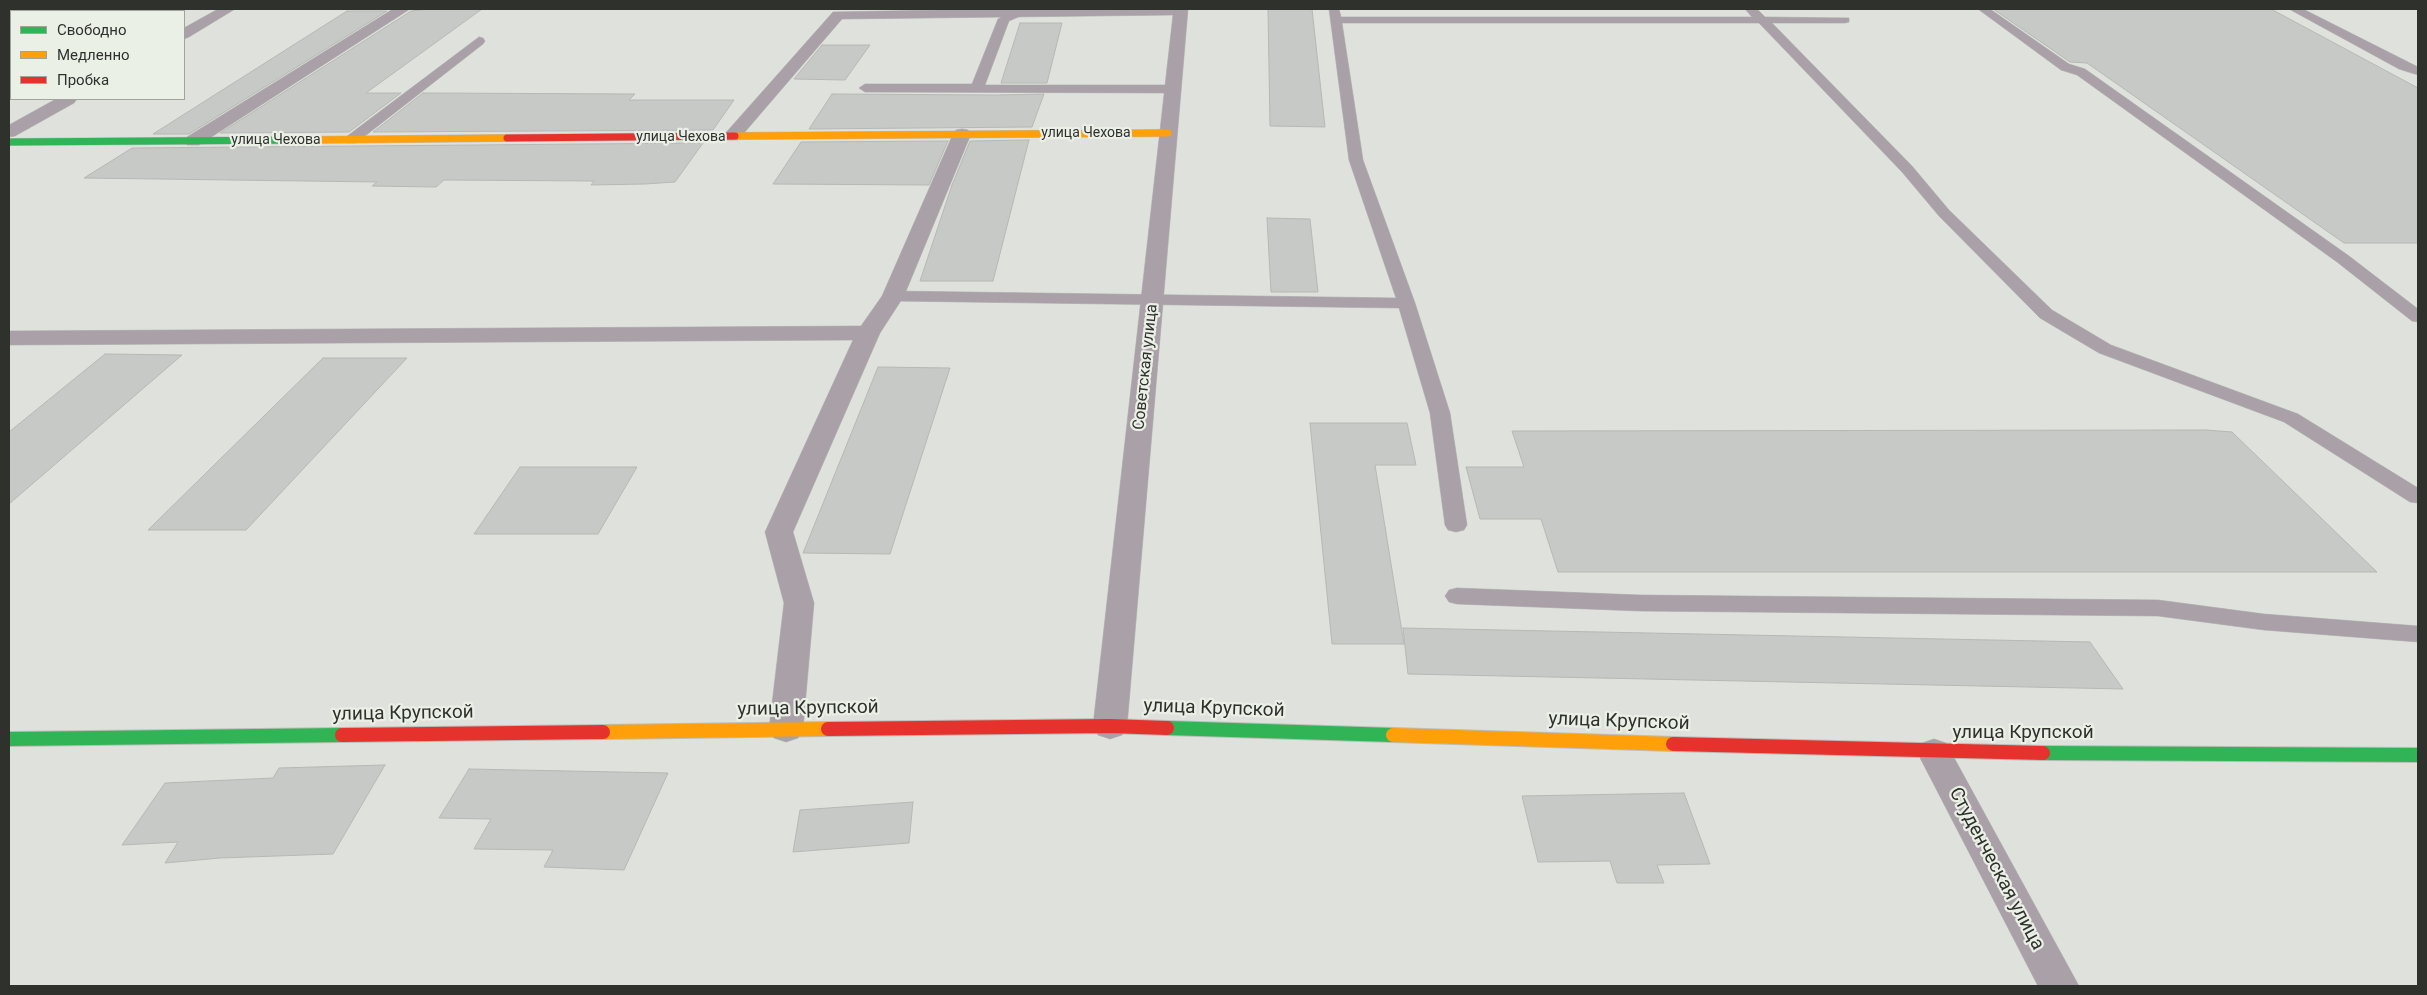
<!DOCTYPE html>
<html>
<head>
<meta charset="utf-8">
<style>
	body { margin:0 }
	#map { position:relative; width:2427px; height:995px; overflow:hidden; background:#dee1dc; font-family:Roboto,sans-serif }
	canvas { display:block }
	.frame { position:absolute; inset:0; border:10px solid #2f312d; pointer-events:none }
	.legend { position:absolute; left:10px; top:10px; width:175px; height:90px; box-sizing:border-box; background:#ebf0e7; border:1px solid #a0a49d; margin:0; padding:6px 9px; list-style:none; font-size:15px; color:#2f312d }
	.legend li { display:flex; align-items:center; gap:10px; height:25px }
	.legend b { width:25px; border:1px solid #a0a49d }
</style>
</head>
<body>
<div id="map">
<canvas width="2427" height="995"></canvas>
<div class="frame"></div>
<ul class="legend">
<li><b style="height:6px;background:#30b455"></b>Свободно</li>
<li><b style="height:6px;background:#ff9f0a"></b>Медленно</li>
<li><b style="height:6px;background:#e5322d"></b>Пробка</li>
</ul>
</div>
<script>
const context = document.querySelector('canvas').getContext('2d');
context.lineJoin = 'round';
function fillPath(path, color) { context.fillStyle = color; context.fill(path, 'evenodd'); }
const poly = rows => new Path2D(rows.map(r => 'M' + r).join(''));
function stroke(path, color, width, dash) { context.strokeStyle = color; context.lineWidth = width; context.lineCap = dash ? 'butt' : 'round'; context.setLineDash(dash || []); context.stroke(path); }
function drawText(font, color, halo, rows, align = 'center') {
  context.font = font + ' Roboto,sans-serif'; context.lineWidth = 4.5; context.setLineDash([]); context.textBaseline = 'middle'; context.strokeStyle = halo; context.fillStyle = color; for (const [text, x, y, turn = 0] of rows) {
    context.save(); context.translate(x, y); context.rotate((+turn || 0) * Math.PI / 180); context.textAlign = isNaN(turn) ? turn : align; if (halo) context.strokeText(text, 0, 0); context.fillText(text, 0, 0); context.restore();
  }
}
const building = poly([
	[430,9,482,9,366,93,401,93,349,132,220,133,411,11,430,9],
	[1268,9,1312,9,1325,127,1270,126,1268,9],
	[1993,9,2271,9,2418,88,2418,243,2344,243,2087,63,2070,62,1993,9],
	[347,11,387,11,189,134,153,134,347,11],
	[1020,23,1062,23,1047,83,1001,83,1020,23],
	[822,45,870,45,845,80,794,79,822,45],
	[423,93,635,94,629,100,734,100,713,130,373,132,423,93],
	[832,94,997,95,1044,94,1032,127,809,129,832,94],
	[1029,140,993,281,920,281,952,185,970,141,1029,140],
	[948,141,929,185,773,184,801,142,948,141],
	[703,143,675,182,645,184,591,185,594,181,444,180,436,187,372,186,377,182,84,178,132,148,703,143],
	[1267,218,1310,219,1318,292,1271,292,1267,218],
	[105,354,182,355,9,504,9,432,105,354],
	[323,358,407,358,246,530,148,530,323,358],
	[878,367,950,368,890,554,803,553,878,367],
	[1310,423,1407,423,1416,465,1375,465,1404,644,1332,644,1310,423],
	[2206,430,2232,432,2377,572,1558,572,1541,519,1480,519,1466,467,1524,467,1512,431,2206,430],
	[520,467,637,467,598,534,474,534,520,467],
	[1403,628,2090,642,2123,689,1408,674,1403,628],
	[385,765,333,854,220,858,165,863,178,842,122,845,165,783,273,778,279,768,385,765],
	[469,769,668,773,624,870,544,867,553,850,474,849,491,819,439,818,469,769],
	[1684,793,1710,864,1657,865,1664,883,1617,883,1610,861,1538,862,1522,796,1684,793],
	[913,802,909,843,793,852,800,810,913,802]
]);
fillPath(building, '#c7c9c6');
stroke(building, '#b6b8b4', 1);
const lane = poly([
	[1015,9,1026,9,1023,15,1009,21,985,85,1173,85,1179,89,1173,93,865,92,859,88,865,84,972,84,998,19,1015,9],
	[1329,9,1339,9,1341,17,1752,17,1745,9,1757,9,1765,17,1849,18,1849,22,1845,23,1772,23,1912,166,1949,210,2052,310,2111,345,2298,414,2418,488,2418,503,2410,502,2284,422,2099,353,2040,318,1939,216,1902,172,1759,23,1342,23,1363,160,1415,303,1450,413,1467,525,1464,530,1456,532,1448,530,1445,525,1430,413,1399,308,893,301,887,300,884,296,887,292,893,291,1396,298,1349,160,1329,9],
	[1978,9,1990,9,2069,64,2085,69,2349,256,2418,309,2418,322,2412,321,2337,262,2077,75,2061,70,1978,9],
	[2289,9,2303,9,2418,67,2418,75,2399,69,2289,9],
	[479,37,483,38,485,41,483,44,356,143,346,143,344,140,346,137,479,37],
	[1457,588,1640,595,2158,600,2264,614,2418,626,2418,642,2264,630,2158,616,1640,611,1457,604,1449,602,1445,596,1449,590,1457,588]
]);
const street = poly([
	[106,9,124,9,123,11,105,11,106,9],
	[218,9,235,9,189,37,184,39,184,28,218,9],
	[393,9,410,9,199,145,187,145,184,141,187,137,393,9],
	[994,9,1188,9,1127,726,1122,735,1110,739,1098,735,1093,726,1173,15,842,19,738,140,726,140,723,136,833,12,994,9],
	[11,56,11,66,9,67,9,57,11,56],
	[56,99,77,99,74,103,15,136,9,137,9,125,56,99],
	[962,129,968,130,971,134,904,296,880,333,793,532,814,603,803,729,798,738,786,742,774,738,769,729,784,603,765,532,853,340,9,345,9,331,861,326,882,296,953,134,956,130,962,129],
	[1934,739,1946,743,2079,986,2038,986,1917,752,1922,743,1934,739]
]);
const fastFar1 = poly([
	[9,142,304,140]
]);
const fast = poly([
	[1167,728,1393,735],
	[9,739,342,735],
	[2043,753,2418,755]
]);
const slowFar1 = poly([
	[735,136,1168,133],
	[304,140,507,138]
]);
const slow = poly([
	[603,732,828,729],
	[1393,735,1673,744]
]);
const jamFar1 = poly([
	[507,138,735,136]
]);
const jam = poly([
	[828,729,1110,726,1167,728],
	[342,735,603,732],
	[1673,744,2043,753]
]);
stroke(lane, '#bbbdba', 1);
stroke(street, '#bbbdba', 1);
stroke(fastFar1, '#bbbdba', 8);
stroke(fast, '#bbbdba', 16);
stroke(slowFar1, '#bbbdba', 8);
stroke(slow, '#bbbdba', 16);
stroke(jamFar1, '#bbbdba', 8);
stroke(jam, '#bbbdba', 16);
fillPath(lane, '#a9a1a7');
fillPath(street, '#a9a1a7');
stroke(fastFar1, '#30b455', 7);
stroke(fast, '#30b455', 14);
stroke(slowFar1, '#ff9f0a', 7);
stroke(slow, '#ff9f0a', 14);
stroke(jamFar1, '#e5322d', 7);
stroke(jam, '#e5322d', 14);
drawText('14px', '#2f312d', '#ebf0e7', [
	["улица Чехова",1086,133],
	["улица Чехова",681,137],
	["улица Чехова",276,140]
]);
drawText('16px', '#2f312d', '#ebf0e7', [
	["Советская улица",1146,367,-84]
]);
drawText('19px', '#2f312d', '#ebf0e7', [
	["улица Крупской",808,709,-1],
	["улица Крупской",1214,709,2],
	["улица Крупской",403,714,-1],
	["улица Крупской",1619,722,2],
	["улица Крупской",2023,733],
	["Студенческая улица",1996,869,62]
]);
</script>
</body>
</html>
